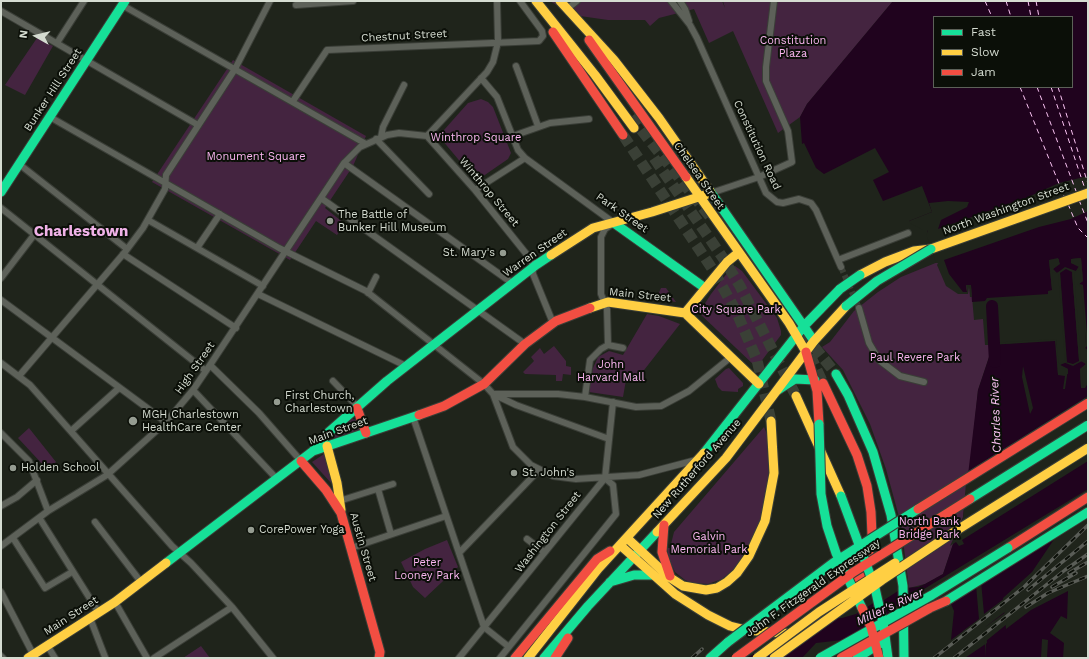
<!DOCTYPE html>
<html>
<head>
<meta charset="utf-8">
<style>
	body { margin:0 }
	#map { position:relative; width:1089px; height:659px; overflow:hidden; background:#1f241b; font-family:"Work Sans",sans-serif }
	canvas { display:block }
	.frame { position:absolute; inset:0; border:2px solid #d5dcd1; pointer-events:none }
	.legend { position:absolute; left:933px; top:16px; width:140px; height:72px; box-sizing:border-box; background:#0b0f08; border:1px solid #5c6158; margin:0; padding:5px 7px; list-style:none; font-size:12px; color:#d5dcd1 }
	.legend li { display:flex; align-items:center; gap:8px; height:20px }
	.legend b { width:20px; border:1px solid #5c6158 }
	.north { position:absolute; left:16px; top:16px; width:40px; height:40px; -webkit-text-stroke:3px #0b0f08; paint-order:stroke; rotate:278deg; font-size:11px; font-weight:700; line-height:16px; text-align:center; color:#d5dcd1 }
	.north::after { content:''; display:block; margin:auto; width:14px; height:18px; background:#d5dcd1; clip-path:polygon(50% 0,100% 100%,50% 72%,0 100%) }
</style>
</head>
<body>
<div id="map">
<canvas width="1089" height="659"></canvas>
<div class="frame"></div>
<ul class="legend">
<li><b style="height:5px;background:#16e098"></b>Fast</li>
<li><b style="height:5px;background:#ffcf43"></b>Slow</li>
<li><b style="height:5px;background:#f24e42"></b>Jam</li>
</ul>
<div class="north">N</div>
</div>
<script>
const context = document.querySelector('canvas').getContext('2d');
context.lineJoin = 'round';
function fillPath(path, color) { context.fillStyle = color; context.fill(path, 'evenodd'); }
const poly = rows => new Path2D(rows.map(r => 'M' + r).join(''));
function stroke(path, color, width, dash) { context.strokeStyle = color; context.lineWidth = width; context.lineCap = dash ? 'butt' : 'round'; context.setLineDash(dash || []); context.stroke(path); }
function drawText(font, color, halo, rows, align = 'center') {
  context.font = font + ' "Work Sans",sans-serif'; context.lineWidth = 4; context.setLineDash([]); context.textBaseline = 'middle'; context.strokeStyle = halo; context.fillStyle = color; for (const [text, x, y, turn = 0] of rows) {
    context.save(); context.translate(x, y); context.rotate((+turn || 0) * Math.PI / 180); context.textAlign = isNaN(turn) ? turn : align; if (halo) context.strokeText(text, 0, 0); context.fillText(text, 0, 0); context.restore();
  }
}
fillPath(poly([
	[550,1,722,1,725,8,723,1,893,1,807,104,800,117,778,133,733,31,709,43,694,9,659,18,650,26,645,20,608,20,580,16,564,10],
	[37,38,53,46,25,95,5,85],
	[233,60,366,136,353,166,325,208,345,224,337,235,316,221,290,260,152,182],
	[481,99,488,102,493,107,511,153,508,159,479,179,474,178,442,140,444,130,468,103],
	[938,262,944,278,966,285,971,285,974,320,983,319,985,345,989,345,990,354,978,390,965,518,954,541,943,574,925,584,909,588,901,524,886,469,870,424,843,370,822,347,830,342,854,311,878,292,901,277],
	[735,266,742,271,777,318,781,331,781,335,760,363,755,366,699,313,711,294,731,268],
	[661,288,666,288,676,302,656,299],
	[647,314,659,316,680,324,641,374,629,376,626,380,623,397,589,392,593,368,598,357,609,351,623,355],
	[554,346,566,361,566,366,571,367,571,375,563,374,562,381,556,381,556,375,525,374,523,372,534,361,531,357,540,348,544,354],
	[729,368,743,383,743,386,738,389,738,392,722,391,718,387,715,379,726,369],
	[352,419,357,420,359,430,331,439],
	[764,427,767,434,769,473,762,516,752,542,734,569,722,579,708,584,692,583,685,580,675,572,669,559,667,548,670,548,674,532],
	[29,428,56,462,50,467,45,467,18,438],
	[324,454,326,455,332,484,312,462],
	[447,540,458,567,425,598,413,587,401,562,425,549],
	[201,646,210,658,183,658]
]), '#442440');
fillPath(poly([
	[893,1,1088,1,1088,350,1085,348,1086,345,1083,285,1079,284,1083,281,1081,258,1071,259,1071,263,1079,266,1076,271,1072,272,1079,360,1086,364,1080,369,1081,388,1085,388,1088,383,1088,489,1032,572,1003,598,1006,629,1031,610,1068,591,1067,619,1061,616,1050,633,1064,643,1063,658,965,658,987,643,985,615,951,640,954,611,948,597,943,594,843,640,816,643,802,658,746,658,824,619,842,618,856,614,875,602,884,600,898,591,906,588,918,587,925,584,943,574,954,541,962,526,978,390,990,354,989,345,1056,340,1058,375,1068,374,1068,369,1060,365,1067,362,1060,272,1056,273,1053,269,1059,264,1059,259,1049,260,1052,290,1048,291,1048,294,987,298,985,301,972,302,971,285,966,285,967,292,959,292,938,262,927,230,909,221,932,212,922,186,883,201,873,180,889,172,875,148,824,174,816,168,804,143,802,144,800,117,807,104],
	[934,17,1072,17,1072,87,934,87]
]), '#20031e');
fillPath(poly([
	[1088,176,1088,211,1071,219,1039,227,944,260,949,274,963,292,967,292,966,285,971,285,972,297,970,297,969,287,968,294,958,294,946,286,937,265,938,263,936,263,926,234,928,233,927,230,923,230,910,223,909,221,932,212,929,203,948,201,969,202,967,207,941,220,938,229,1028,197,1059,183],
	[1058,258,1060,264,1053,269,1057,273,1065,267,1076,271,1079,267,1071,263,1071,259,1081,258,1083,281,1079,284,1083,285,1088,345,1085,348,1088,352,1083,348,1086,343,1081,287,1077,284,1081,280,1080,269,1074,273,1081,359,1088,363,1088,366,1082,370,1083,386,1088,381,1085,388,1081,388,1080,369,1086,364,1082,361,1073,366,1063,362,1060,365,1068,369,1065,389,1063,389,1065,376,1058,375,1055,341,989,345,989,343,1056,339,1059,364,1065,360,1058,274,1052,272,1054,290,1052,290,1049,260],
	[1066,269,1072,272,1079,361,1073,364,1066,362,1060,273],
	[1023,366,1033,408,1030,414,1022,377],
	[1088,396,1088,461,962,540,964,544,959,546,956,542,950,546,963,517,967,472],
	[1088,489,1088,494,1073,516,981,581,984,614,1005,598,1006,611,984,628,984,618,965,633,963,631,979,619,976,585,945,597,936,597,893,619,888,611],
	[1006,612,1007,624,986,641,986,658,984,628],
	[1042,639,1048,640,1047,658,1041,658]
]), '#1f241b');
stroke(poly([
	[992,306,995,362]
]), '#20031e', 12);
stroke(poly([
	[985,1,992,17],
	[1006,1,1011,17],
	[1028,1,1031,17],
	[1036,1,1039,17],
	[1020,87,1064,196],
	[1037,87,1076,191],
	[1051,87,1085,189],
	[1058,87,1088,184],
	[1079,200,1088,223],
	[1068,204,1078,228,1088,238]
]), '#fbc3f3', 1, [5, 4]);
stroke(poly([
	[841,267,859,308]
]), '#3a4036', 6, [6, 3]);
stroke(poly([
	[631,117,711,218],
	[623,135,713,270,736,311,757,360,771,421],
	[654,158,723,258,740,286,796,396],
	[773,295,836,374],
	[810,355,823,383]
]), '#3a4036', 11, [11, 5.5]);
const street = poly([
	[671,1,690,25,697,38,766,193,777,202,783,203,799,199,811,203,816,210,841,267],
	[680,1,685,9,689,21],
	[122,5,366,144],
	[296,5,353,1],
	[567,9,577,1],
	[1,11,198,125],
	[57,43,84,1],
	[516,66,538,126],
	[481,78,497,97,518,150,525,158,614,223,605,229,601,237,601,294,607,309,608,345],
	[293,101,327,50,539,41,543,36,542,31,520,1],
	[50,117,279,248,366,291,484,384,493,394,516,405,609,439],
	[427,136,487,72,493,62,498,42,497,1],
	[513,136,550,123,589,119],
	[381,137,383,127,404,85],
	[376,139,429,194],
	[344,163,512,283],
	[19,164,127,249],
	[475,190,525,158],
	[711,193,759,177,792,162,788,131,766,81,766,67,774,1],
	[321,198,525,344],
	[1,208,206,371],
	[148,220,263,286],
	[197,248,220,214],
	[123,254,236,328],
	[838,260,908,233],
	[1,278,34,235],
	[368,293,376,277],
	[258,294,406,366],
	[1,300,166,422],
	[859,308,869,343,879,360,900,376,924,382],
	[1,363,30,385,172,546,191,563,232,607,273,658],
	[210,365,259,413,301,461],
	[19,376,125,252,143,228,165,189,166,175,235,69,270,1],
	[333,381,358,407],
	[193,390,277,479],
	[493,394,513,447,531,465,553,476,576,479,639,475,696,460],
	[495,394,558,394,585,397,636,407,661,406,689,391,731,357],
	[585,397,590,360,601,349,608,345,623,348],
	[413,417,484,627,509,647],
	[71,431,119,388],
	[1,433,29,461,48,511],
	[378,489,391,534],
	[336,502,393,484],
	[1,506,17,497,37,480],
	[40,519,99,613],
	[95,522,141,582],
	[13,538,45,588,72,572],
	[527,539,544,552],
	[1,546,48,511,107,475,166,422,193,390,210,365,344,163,360,147,387,135,399,133,427,136,475,190,532,261,533,274,553,323],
	[351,548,446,516],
	[459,553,539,470],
	[1,592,33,654],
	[115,602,147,658],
	[90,618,105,657],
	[47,645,55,658],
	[1,656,3,658],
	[154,658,232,607],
	[459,658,605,478,613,402],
	[500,658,616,514,613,485,605,478]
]);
const fast = poly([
	[710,191,814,341],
	[1,192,125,1],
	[614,223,705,288],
	[836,374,848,395,873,452,891,515,903,586,904,658],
	[778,390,795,379,815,380],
	[313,451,329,432,387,381,536,265,551,255],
	[704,453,804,326,840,289],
	[166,563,313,451,419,415],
	[610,582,634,575,652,575],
	[946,601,1088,512],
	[544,658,588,606,657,532],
	[710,658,728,642]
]);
const slow = poly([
	[536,1,595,75,634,128],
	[560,1,614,60,659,118,710,191],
	[686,177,789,323,806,352],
	[551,255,593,228,652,212,711,193],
	[860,275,885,262,914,251,931,249,1088,193],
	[590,308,608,302,685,313,759,384],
	[685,313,727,262,738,253],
	[796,396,841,496],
	[327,446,337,483,341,510],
	[657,532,726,458,814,341,846,306],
	[627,538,669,577,683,586,706,590,717,588,727,582,737,573,749,556,765,521,774,473,771,421],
	[620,545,675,594,708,615,730,626,746,630,794,634],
	[28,658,115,602,166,563],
	[528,658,598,569,704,453]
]);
const jam = poly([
	[553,32,623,135],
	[589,40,686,177],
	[806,352,817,391,819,424],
	[823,383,857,455,867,486,871,512,872,535,869,552,862,573,852,592],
	[357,408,366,433],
	[419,415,444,406,484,384,525,344,556,321,590,308],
	[301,461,326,490,341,513,380,652,379,658],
	[664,525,662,552,670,576],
	[1008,548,1088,497],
	[515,658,597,559,610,551],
	[555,658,568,638]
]);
stroke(street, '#3a3e37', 8);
stroke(fast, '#3a3e37', 11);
stroke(slow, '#3a3e37', 11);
stroke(jam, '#3a3e37', 11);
stroke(street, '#5d6159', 6);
stroke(fast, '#16e098', 9);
stroke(slow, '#ffcf43', 9);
stroke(jam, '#f24e42', 9);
const rail = poly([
	[1069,573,1088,562],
	[1052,587,1076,573],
	[1028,590,1088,541],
	[1026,607,1048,593,1088,576],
	[692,658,702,649],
	[934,658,1024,587,1088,525],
	[954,658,1065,570,1088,554]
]);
stroke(rail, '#5a5d57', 3.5);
stroke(rail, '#0b0f08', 2, [6]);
const fastBridge = poly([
	[840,289,860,275],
	[846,306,877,281,931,249],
	[819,424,821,494,827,526,836,553,862,608],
	[841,496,875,588,884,628,888,658],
	[970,499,1088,425],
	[728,642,833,563,918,509],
	[820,658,932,595,1008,548],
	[857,658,881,643]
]);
const slowBridge = poly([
	[757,658,819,612,895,563],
	[774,658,882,580,954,532,1088,448]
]);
const jamBridge = poly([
	[918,509,1088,403],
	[862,608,871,627,879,658],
	[736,658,852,573,970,499],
	[841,658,930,608,946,601]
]);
stroke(fastBridge, '#3a3e37', 11, []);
stroke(slowBridge, '#3a3e37', 11, []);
stroke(jamBridge, '#3a3e37', 11, []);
stroke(fastBridge, '#16e098', 9);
stroke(slowBridge, '#ffcf43', 9);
stroke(jamBridge, '#f24e42', 9);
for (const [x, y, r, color] of [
	[330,221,4,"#959c91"],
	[503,253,4,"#959c91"],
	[277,402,4,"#959c91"],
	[133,421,5,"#959c91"],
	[13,468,4,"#959c91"],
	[514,473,4,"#959c91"],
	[251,530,4,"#959c91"]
]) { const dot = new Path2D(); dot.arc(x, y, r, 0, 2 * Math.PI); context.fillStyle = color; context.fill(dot); stroke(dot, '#0b0f08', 1.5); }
drawText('11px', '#d5dcd1', '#0b0f08', [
	["Chestnut Street",404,36,-3],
	["Bunker Hill Street",53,90,-57],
	["Constitution Road",757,145,65],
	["Chelsea Street",699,176,55],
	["Winthrop Street",489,192,50],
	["North Washington Street",1006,209,-20],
	["Park Street",622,213,35],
	["Warren Street",535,253,-35],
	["Main Street",640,295,6],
	["High Street",195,368,-55],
	["Main Street",338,431,-20],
	["New Rutherford Avenue",697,469,-49],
	["Washington Street",548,532,-52],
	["Austin Street",363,547,74],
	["John F. Fitzgerald Expressway",813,588,-35],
	["Main Street",71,616,-33]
]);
drawText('11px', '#fbb6f1', '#0b0f08', [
	["Constitution",793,41],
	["Plaza",793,54],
	["Winthrop Square",476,138],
	["Monument Square",256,157],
	["City Square Park",736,310],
	["Paul Revere Park",915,358],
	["John",611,365],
	["Harvard Mall",611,378],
	["North Bank",929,522],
	["Bridge Park",929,535],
	["Galvin",709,537],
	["Memorial Park",709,550],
	["Peter",427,563],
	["Looney Park",427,576]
]);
drawText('11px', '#d5dcd1', '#0b0f08', [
	["The Battle of",338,215],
	["Bunker Hill Museum",338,228],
	["St. Mary's",495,253,"right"],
	["First Church,",285,396],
	["Charlestown",285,409],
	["MGH Charlestown",142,415],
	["HealthCare Center",142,428],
	["Holden School",21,468],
	["St. John's",522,473],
	["CorePower Yoga",259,530]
], 'left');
drawText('italic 12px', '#fbc3f3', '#0b0f08', [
	["Charles River",996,415,-92],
	["Miller's River",890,607,-25]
]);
drawText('bold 15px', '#f0b2e8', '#0b0f08', [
	["Charlestown",81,232]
]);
</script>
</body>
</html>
